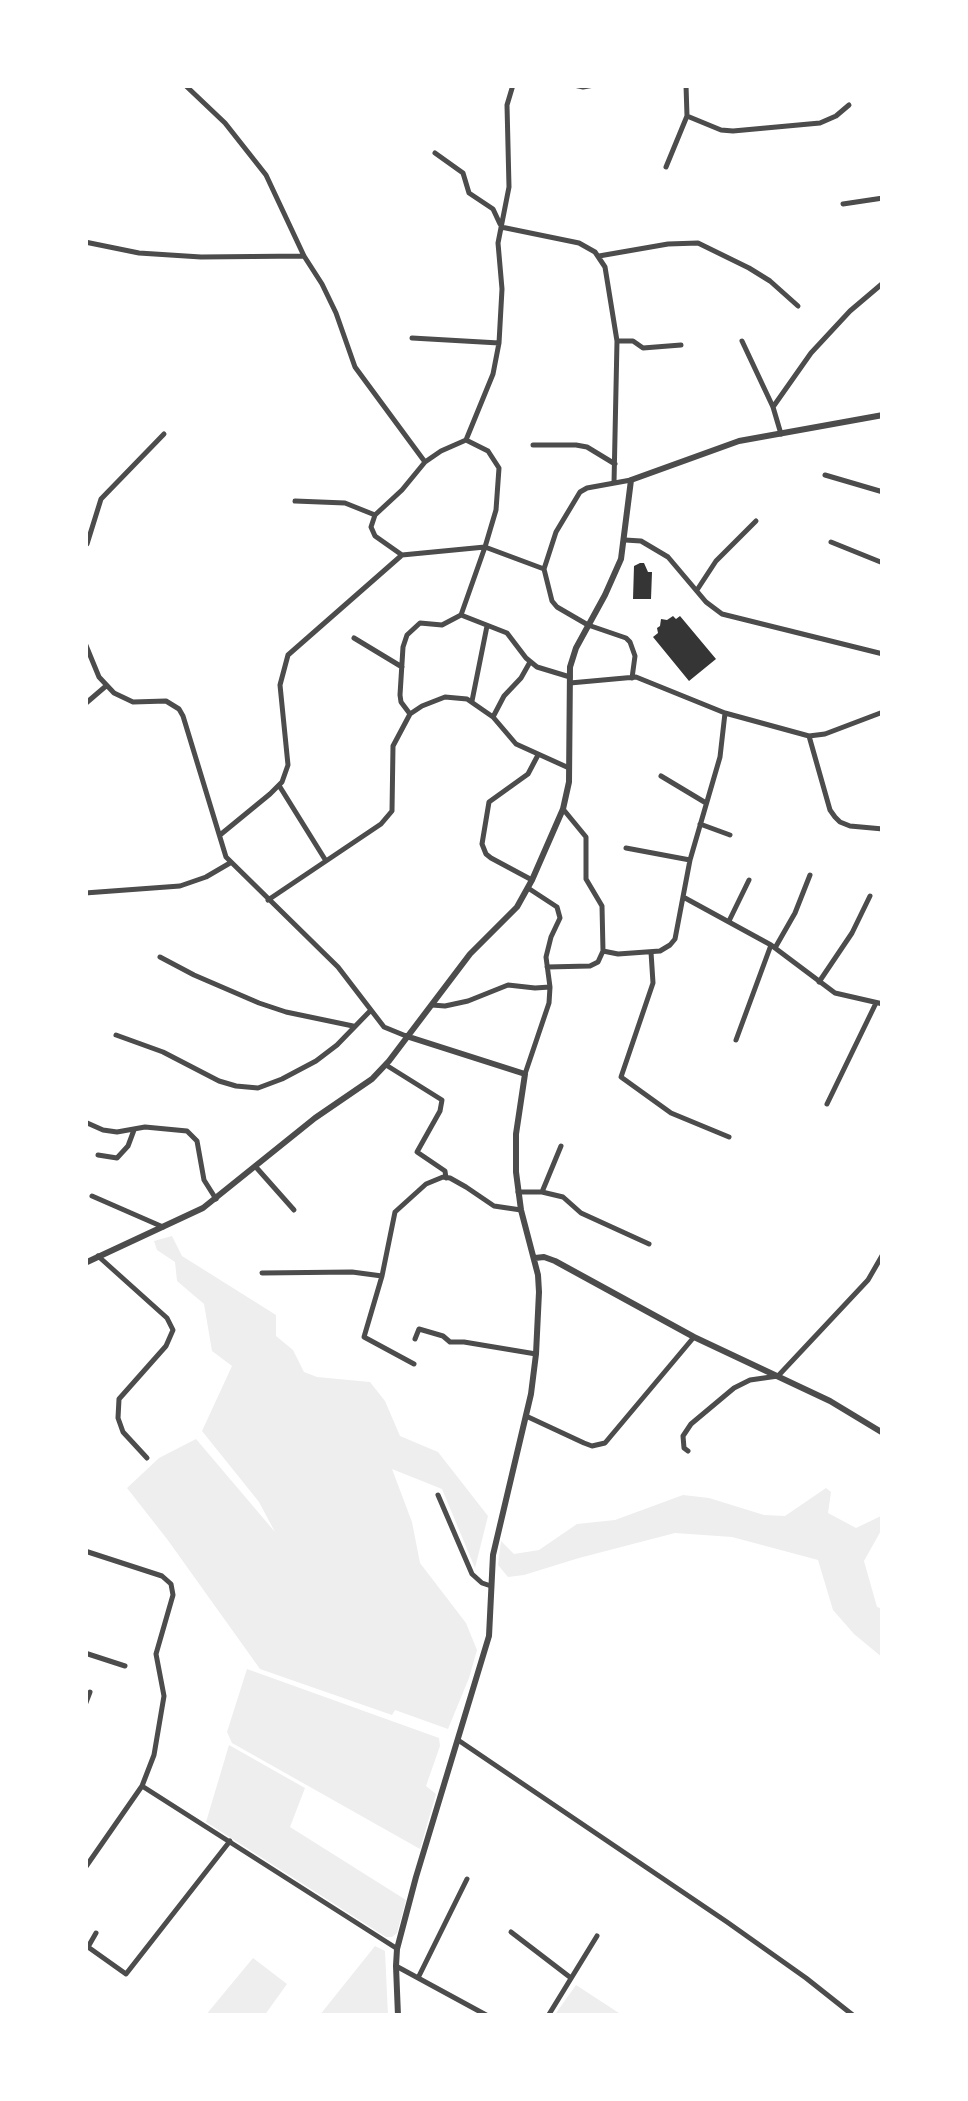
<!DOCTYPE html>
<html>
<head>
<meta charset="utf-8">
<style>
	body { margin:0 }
	#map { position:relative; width:968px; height:2101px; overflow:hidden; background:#fff; font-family:"Alegreya Sans",sans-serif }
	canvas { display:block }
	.frame { position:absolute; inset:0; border:88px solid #fff; pointer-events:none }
</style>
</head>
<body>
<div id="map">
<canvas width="968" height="2101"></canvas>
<div class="frame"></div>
</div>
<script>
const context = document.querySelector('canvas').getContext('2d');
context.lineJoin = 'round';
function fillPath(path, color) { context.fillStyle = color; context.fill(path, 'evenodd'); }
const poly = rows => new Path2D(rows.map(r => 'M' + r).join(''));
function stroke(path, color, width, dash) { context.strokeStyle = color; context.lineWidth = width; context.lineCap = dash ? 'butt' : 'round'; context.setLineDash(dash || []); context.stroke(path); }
fillPath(poly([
	[172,1236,182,1256,276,1315,276,1336,293,1350,304,1372,317,1377,370,1382,385,1401,400,1436,438,1452,488,1516,475,1568,442,1489,392,1469,412,1522,420,1563,466,1623,477,1650,469,1678,448,1729,395,1710,392,1715,260,1669,167,1539,127,1488,159,1458,196,1439,275,1532,259,1502,202,1431,232,1366,212,1351,204,1304,177,1281,175,1262,157,1250,154,1241],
	[826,1488,831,1492,828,1513,856,1528,883,1515,883,1527,864,1561,877,1607,883,1609,883,1658,854,1634,833,1610,818,1560,732,1537,675,1533,579,1558,524,1575,508,1577,498,1565,501,1541,514,1554,539,1550,577,1524,615,1520,683,1495,709,1498,764,1515,785,1516],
	[247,1669,439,1738,440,1746,426,1786,436,1794,420,1849,232,1743,227,1732],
	[229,1745,305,1788,290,1827,406,1900,397,1933,392,1937,386,1937,206,1822],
	[375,1946,385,1951,388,2016,319,2016],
	[253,1958,287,1984,264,2016,205,2016],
	[576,1985,622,2015,624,2016,554,2016]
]), '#eee');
fillPath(poly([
	[640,563,644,563,648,572,652,572,651,599,633,599,634,566],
	[673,616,676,619,680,616,716,659,689,681,653,637,658,633,657,628,660,626,661,619,667,620]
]), '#353535');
stroke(poly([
	[185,85,225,123,266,175,304,256,322,284,336,313,355,367,425,462],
	[574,85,583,87,594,85],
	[686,85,687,116,721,130,733,131,820,123,836,116,849,105],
	[435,153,463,173,469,193,493,209,500,224],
	[666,167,687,116],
	[843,204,883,198],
	[501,227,579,243,595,252,605,267,617,341,614,483],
	[85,242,139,253,201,257,304,256],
	[599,256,668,244,698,243,749,268,770,281,798,306],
	[412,338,499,343],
	[617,341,633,341,643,348,681,345],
	[742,341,773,407,781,434],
	[773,407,811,353,850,311,883,283],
	[466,440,493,374,499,343,502,289,498,243,509,187,507,105,513,85],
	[533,445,576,445,587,447,615,464],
	[825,475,883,492],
	[631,480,587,488,580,492,556,532,544,569,552,601,557,607,588,625,626,638,630,642,635,656,632,678],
	[295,501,345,503,375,515],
	[625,540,641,541,668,557,706,602,722,614,883,654],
	[831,542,883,563],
	[87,544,101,499,164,434],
	[402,555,375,536,371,527,375,515,402,490,425,462,441,451,466,440,488,451,499,468,496,510,485,547,461,615],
	[697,590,716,561,756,521],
	[461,615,507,633,526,658,537,667,570,677],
	[354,638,402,667],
	[85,643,99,677,114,693,133,702,166,701,179,709,183,716,226,857,338,967,384,1027,406,1036],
	[570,683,636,677,725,713,809,736,825,734,883,712],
	[472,701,487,626],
	[85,704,106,686],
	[410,714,401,702,400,695,403,647,407,635,420,623,442,625,461,615],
	[493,717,504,696,521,678,530,662],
	[809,736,830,810,835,817,840,822,850,826,883,829],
	[661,776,706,803],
	[280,787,326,861],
	[700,824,730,835],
	[220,835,270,794,282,782,288,765,280,685,288,655,402,555,485,547,544,569],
	[626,848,690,860],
	[532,880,491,858,486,854,482,844,489,802,528,774,538,755],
	[85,893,180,886,206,877,230,863],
	[685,898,771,945,835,993,883,1004],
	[268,900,381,824,392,811,393,746,410,714,422,706,445,697,467,699,493,717,516,744,569,768],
	[729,921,749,880],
	[775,948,795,913,810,875],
	[603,951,618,954,660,951,670,945,675,939,690,860,720,757,725,713],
	[651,952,653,983,621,1077,671,1113,729,1137],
	[160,957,194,975,259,1003,286,1012,353,1026],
	[547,967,590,966,598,962,603,951,602,906,586,879,586,837,563,809],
	[819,982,852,933,870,896],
	[432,1005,445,1006,468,1001,508,985,535,988,550,987],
	[116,1035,163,1052,219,1081,236,1086,258,1088,282,1079,316,1061,337,1045,371,1010],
	[736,1040,771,945],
	[386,1065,442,1100,440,1111,417,1152,445,1171,446,1178],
	[525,1074,549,1003,550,987,546,957,551,937,560,918,557,907,528,888],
	[827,1104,876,1003],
	[85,1122,103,1130,117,1132,145,1127,187,1131,197,1141,204,1180,216,1199],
	[98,1155,117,1158,128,1146,134,1130],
	[255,1166,294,1210],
	[518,1192,542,1192,561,1146],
	[542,1192,563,1197,581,1213,649,1244],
	[92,1196,163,1227],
	[98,1256,167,1318,173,1330,166,1346,119,1399,118,1418,123,1432,147,1458],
	[262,1273,352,1272,382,1276],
	[415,1339,419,1329,443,1336,450,1342,464,1342,536,1354],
	[414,1364,364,1337,382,1276,395,1212,426,1184,443,1177,450,1178,466,1187,494,1206,521,1210],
	[526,1416,584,1443,592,1446,605,1443,694,1337],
	[688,1451,684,1448,683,1436,691,1424,734,1388,750,1380,778,1376,868,1280,883,1254],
	[438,1495,472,1574,482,1583,491,1586],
	[85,1551,162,1576,171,1584,173,1595,156,1654,164,1696,154,1755,142,1786,85,1868],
	[85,1653,125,1666],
	[85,1705,90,1692],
	[458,1740,727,1922,806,1978,854,2016],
	[142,1786,396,1948],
	[511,1932,571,1978],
	[96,1933,88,1947,126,1974,230,1841],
	[396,1966,488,2016],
	[418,1978,467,1879],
	[548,2016,597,1936]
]), '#4c4c4c', 5);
stroke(poly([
	[535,1258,544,1257,555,1261,694,1337,830,1401,883,1433],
	[85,1263,203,1208,315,1118,372,1079,389,1061,470,954,517,907,532,880,563,809,569,782,570,667,576,648,605,595,621,559,631,480,739,441,883,415],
	[398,2016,396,1966,397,1949,416,1877,489,1636,493,1555,531,1394,536,1354,539,1292,538,1275,521,1210,516,1172,516,1134,525,1074,406,1036]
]), '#4c4c4c', 6);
</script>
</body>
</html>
